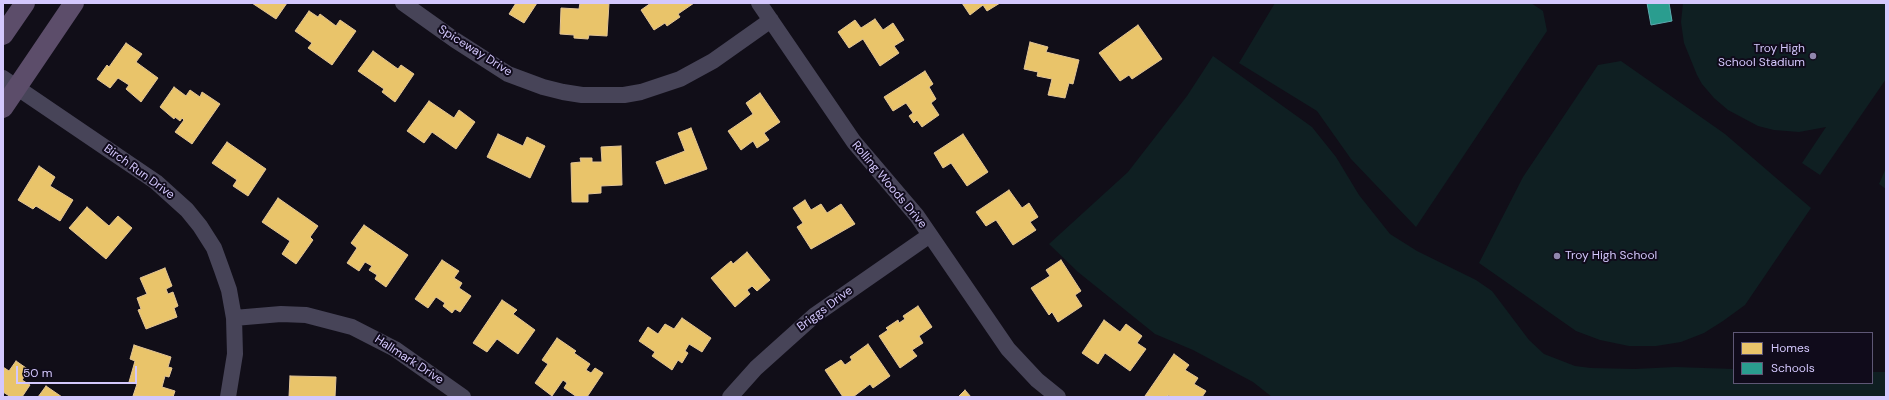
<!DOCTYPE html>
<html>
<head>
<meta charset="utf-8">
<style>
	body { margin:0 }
	#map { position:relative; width:1889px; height:400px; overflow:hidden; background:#110e18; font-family:"DM Sans",sans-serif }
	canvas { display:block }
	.frame { position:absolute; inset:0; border:4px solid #d4c8fd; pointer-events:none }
	.legend { position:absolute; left:1733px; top:332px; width:140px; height:52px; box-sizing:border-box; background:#100b1b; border:1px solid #5e5775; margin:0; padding:5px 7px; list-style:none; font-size:12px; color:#d4c8fd }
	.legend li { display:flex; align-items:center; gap:8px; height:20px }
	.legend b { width:20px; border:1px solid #5e5775 }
	.scale { position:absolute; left:16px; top:366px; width:121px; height:18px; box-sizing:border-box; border:2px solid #d4c8fd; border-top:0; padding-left:5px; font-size:12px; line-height:14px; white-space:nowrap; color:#d4c8fd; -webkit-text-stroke:3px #100b1b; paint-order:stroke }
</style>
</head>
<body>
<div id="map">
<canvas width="1889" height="400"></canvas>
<div class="frame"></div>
<ul class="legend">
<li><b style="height:11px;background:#e9c46a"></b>Homes</li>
<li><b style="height:11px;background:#2a9d8f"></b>Schools</li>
</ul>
<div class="scale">50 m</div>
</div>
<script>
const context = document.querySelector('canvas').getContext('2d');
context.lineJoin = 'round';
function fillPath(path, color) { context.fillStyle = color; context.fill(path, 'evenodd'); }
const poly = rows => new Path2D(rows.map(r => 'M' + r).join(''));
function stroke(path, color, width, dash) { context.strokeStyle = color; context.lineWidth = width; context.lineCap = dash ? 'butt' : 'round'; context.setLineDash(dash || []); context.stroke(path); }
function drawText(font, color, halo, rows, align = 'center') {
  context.font = font + ' "DM Sans",sans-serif'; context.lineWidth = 4; context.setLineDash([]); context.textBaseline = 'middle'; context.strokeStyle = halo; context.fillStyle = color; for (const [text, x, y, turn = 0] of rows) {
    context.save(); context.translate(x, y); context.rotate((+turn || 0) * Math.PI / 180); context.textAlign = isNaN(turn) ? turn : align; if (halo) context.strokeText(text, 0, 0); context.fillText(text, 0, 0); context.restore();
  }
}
fillPath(poly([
	[1275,3,1531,3,1543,11,1547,31,1416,227,1351,159,1317,111,1239,63],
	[1683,3,1886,3,1886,79,1820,175,1802,163,1826,127,1799,132,1774,130,1758,126,1728,110,1714,98,1702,84,1697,75,1684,43,1681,22],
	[1213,56,1312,127,1336,157,1359,195,1390,234,1417,251,1476,280,1492,291,1529,340,1544,354,1575,366,1591,368,1635,369,1675,367,1734,369,1734,383,1872,383,1872,372,1886,372,1886,397,1272,397,1253,382,1193,350,1155,334,1078,272,1049,244,1128,172,1187,96],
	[1621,61,1725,134,1811,208,1745,305,1723,321,1704,333,1681,342,1656,346,1629,346,1600,340,1576,331,1479,263,1523,177,1598,65],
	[1886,168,1886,189,1879,184]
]), '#0f1f22');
const homes = poly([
	[252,3,287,3,276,19,252,3],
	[516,3,537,3,524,23,509,14,516,3],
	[580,3,609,3,607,36,589,35,588,39,574,38,574,35,560,34,561,8,579,9,580,3],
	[651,3,694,3,678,14,680,17,667,26,665,23,654,30,641,10,651,3],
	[962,3,1000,3,987,11,983,5,970,15,962,3],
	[309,11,318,17,320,14,336,26,340,20,356,31,332,65,308,48,312,43,295,31,309,11],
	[875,19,883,30,893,23,904,40,894,46,899,53,880,66,863,39,849,48,838,32,855,20,861,28,875,19],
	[1138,25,1162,59,1132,79,1129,75,1120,81,1099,53,1138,25],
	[1030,42,1048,47,1046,52,1079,60,1073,84,1069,83,1065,98,1048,95,1052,79,1037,76,1038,72,1024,69,1030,42],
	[126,43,142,54,136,62,158,78,141,102,126,89,129,85,118,78,110,88,97,79,107,65,109,67,126,43],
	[373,51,398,69,401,65,414,74,395,102,382,92,384,89,358,71,373,51],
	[925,71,933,84,929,87,936,99,931,103,939,115,922,127,917,120,914,123,909,116,913,113,906,103,893,111,884,97,925,71],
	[174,87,186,96,190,90,200,97,202,92,220,104,192,144,175,132,184,120,182,118,180,121,175,117,174,119,160,107,174,87],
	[760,93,780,122,764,133,769,140,757,148,753,141,741,150,728,131,753,114,746,103,760,93],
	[429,101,454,118,459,110,475,122,456,149,432,132,424,143,407,131,429,101],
	[691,128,707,169,665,184,656,162,685,151,678,133,691,128],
	[498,134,523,146,527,137,545,146,530,178,487,157,498,134],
	[963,134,988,172,967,186,951,163,943,168,934,153,963,134],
	[227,142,266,169,248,196,233,186,237,180,212,163,227,142],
	[621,146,622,185,601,186,601,193,588,194,588,202,572,202,571,163,581,162,580,158,592,158,592,162,602,162,601,147,621,146],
	[39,166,55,177,50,186,73,200,60,221,36,206,33,209,18,200,39,166],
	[1009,190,1022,208,1029,203,1038,217,1030,222,1036,230,1013,245,996,220,986,226,976,212,1009,190],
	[278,198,318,226,310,237,313,240,296,264,282,254,290,241,262,222,278,198],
	[805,200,811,210,821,204,827,213,841,204,855,224,811,249,797,227,803,223,793,208,805,200],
	[87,207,109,226,118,216,132,228,106,259,69,228,87,207],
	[364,225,408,255,386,287,375,279,377,275,369,270,372,266,365,262,359,271,347,263,357,248,351,243,364,225],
	[747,252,770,280,757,291,752,286,747,290,750,294,735,307,711,278,731,261,733,264,747,252],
	[442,260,459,271,454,278,462,283,459,288,471,296,460,312,455,309,452,313,443,306,445,303,436,297,428,308,415,299,442,260],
	[1061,260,1081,291,1075,295,1082,306,1058,322,1052,312,1049,315,1031,288,1050,276,1046,270,1061,260],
	[165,268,172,286,166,289,168,294,173,292,178,306,174,308,177,317,146,329,138,310,141,309,137,298,147,294,140,278,165,268],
	[502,300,517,310,513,314,535,330,518,354,497,339,487,352,473,343,502,300],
	[918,306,932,327,919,336,923,343,912,350,917,356,900,368,879,336,888,330,886,328,898,320,899,323,905,319,903,316,918,306],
	[682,318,711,338,702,352,689,344,685,351,688,353,682,363,678,360,672,370,652,356,655,352,639,341,648,327,658,334,665,324,674,329,682,318],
	[1104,320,1120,332,1126,324,1142,336,1137,343,1146,349,1130,371,1105,353,1098,364,1082,353,1104,320],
	[557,338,576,351,574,353,590,364,586,370,591,373,595,368,603,373,587,397,577,397,564,388,567,383,563,380,552,396,535,383,548,364,542,360,557,338],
	[868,344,890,376,873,388,870,384,853,397,843,397,825,370,841,360,845,365,852,360,850,357,868,344],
	[134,345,171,357,168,367,172,368,169,377,165,376,162,387,175,391,173,397,133,396,137,384,129,382,135,361,130,359,134,345],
	[1174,354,1189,365,1185,370,1198,378,1194,384,1206,391,1202,397,1171,397,1168,395,1166,397,1145,396,1174,354],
	[16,361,29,370,22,380,30,385,22,397,11,397,3,392,3,367,9,371,16,361],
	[290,376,336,377,335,397,289,397,290,376],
	[46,386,62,397,38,397,46,386],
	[965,390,971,397,958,397,965,390]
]);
fillPath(homes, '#e9c46a');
stroke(homes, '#e3c596', 1);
const schools = poly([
	[1647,3,1669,3,1672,21,1651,25,1647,3]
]);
fillPath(schools, '#2a9d8f');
stroke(schools, '#5daab0', 1);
stroke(poly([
	[403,3,455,40,508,74,543,87,563,92,582,95,624,95,641,92,680,79,713,61,771,20],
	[759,3,854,142,917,216,1008,349,1037,380,1058,397],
	[3,78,156,182,187,210,200,226,214,248,222,270,229,290,234,318,235,354,228,397],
	[234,318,281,314,306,315,352,327,395,349,463,397],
	[730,397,756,368,815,315,930,235]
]), '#474458', 16);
stroke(poly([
	[3,35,25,3],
	[3,108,74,3]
]), '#5c4d6a', 20);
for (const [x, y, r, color] of [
	[1813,56,4,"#9087ad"],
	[1557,256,4,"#9087ad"]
]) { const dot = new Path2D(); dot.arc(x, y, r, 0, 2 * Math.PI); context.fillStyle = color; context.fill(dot); stroke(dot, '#100b1b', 1.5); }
drawText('12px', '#d4c8fd', '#100b1b', [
	["Troy High",1805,49],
	["School Stadium",1805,63],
	["Troy High School",1565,256,"left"]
], 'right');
drawText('12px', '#d4c8fd', '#100b1b', [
	["Spiceway Drive",475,51,32],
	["Birch Run Drive",139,172,36],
	["Rolling Woods Drive",889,185,50],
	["Briggs Drive",825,309,-37],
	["Hallmark Drive",409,360,33]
]);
</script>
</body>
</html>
